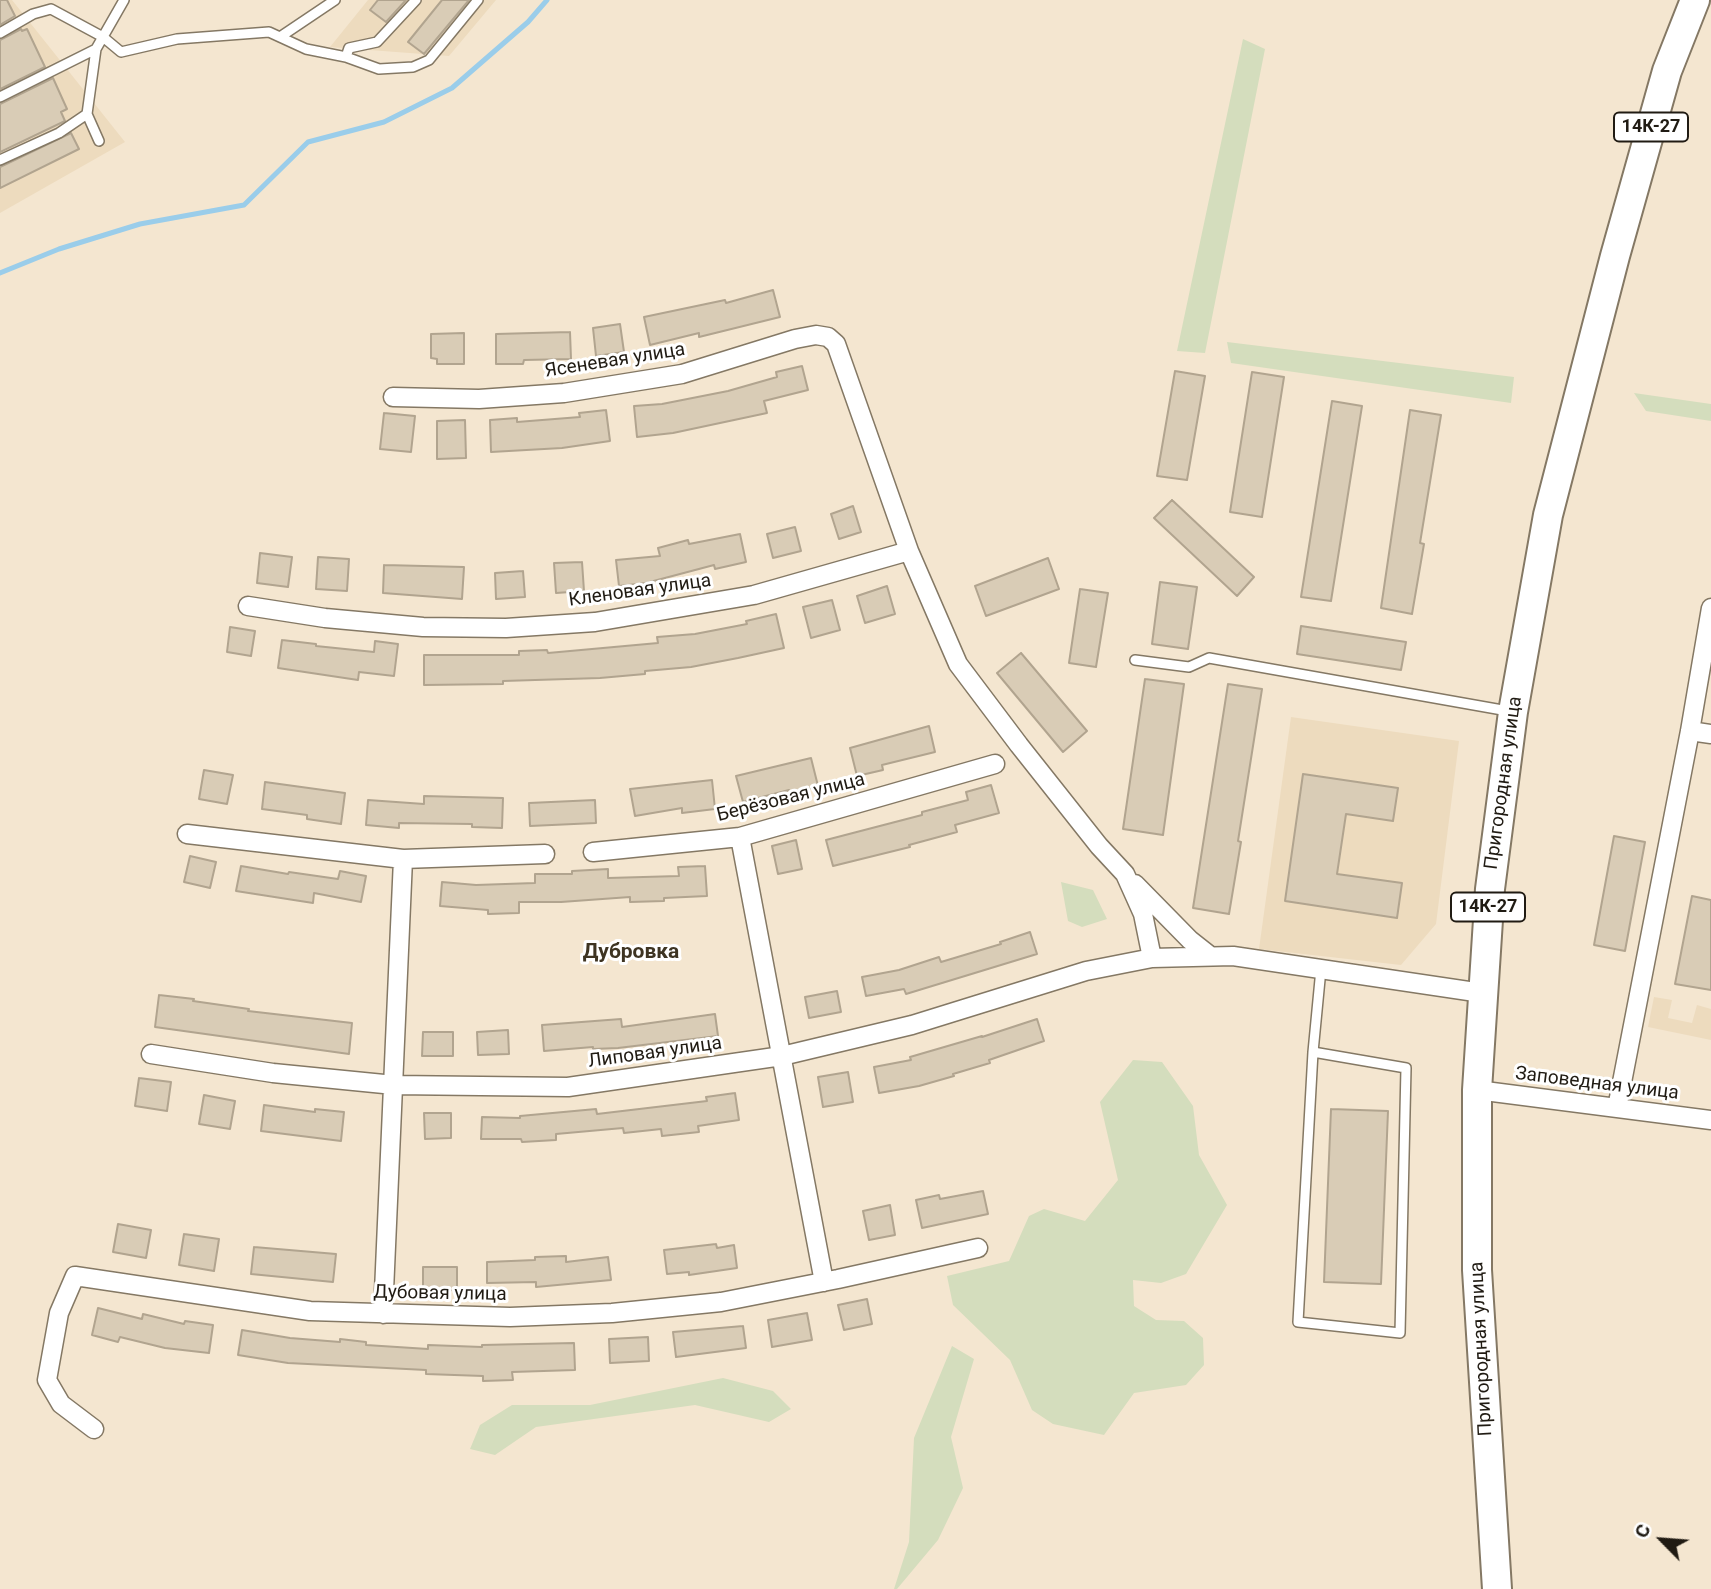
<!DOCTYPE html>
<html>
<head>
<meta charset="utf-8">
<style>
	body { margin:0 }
	#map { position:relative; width:1711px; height:1589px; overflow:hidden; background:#f4e6d0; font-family:Roboto,sans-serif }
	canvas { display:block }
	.north { position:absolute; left:1627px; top:1505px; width:70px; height:70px; -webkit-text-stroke:5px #fff; paint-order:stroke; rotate:295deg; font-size:19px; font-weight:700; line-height:28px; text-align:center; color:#201b13 }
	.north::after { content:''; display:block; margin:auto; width:24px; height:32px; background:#201b13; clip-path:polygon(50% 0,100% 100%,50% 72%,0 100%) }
</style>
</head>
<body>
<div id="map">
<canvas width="1711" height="1589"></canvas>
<div class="north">С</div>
</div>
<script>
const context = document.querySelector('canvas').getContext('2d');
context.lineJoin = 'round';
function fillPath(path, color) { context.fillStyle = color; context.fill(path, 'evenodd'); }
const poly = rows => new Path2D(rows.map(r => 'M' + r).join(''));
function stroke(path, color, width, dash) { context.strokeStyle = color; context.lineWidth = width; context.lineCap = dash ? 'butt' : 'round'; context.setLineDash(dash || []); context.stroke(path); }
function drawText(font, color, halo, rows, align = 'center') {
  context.font = font + ' Roboto,sans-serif'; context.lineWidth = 6; context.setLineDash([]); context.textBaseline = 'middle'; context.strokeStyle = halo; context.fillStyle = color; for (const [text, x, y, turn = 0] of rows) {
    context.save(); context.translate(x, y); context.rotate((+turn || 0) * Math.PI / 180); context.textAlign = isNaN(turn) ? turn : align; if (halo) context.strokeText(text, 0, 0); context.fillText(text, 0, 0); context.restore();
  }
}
fillPath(poly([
	[0,0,12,0,125,142,0,213],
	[368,0,496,0,449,56,330,47],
	[1291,717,1459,741,1436,924,1401,965,1259,949],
	[1654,997,1672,1000,1668,1018,1692,1023,1697,1005,1711,1009,1711,1040,1648,1027]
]), '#eddbbe');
fillPath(poly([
	[1243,39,1265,49,1205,353,1177,351],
	[1227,342,1514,377,1511,403,1231,363],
	[1634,393,1711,404,1711,421,1646,411],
	[1061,882,1093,890,1107,919,1082,927,1068,921],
	[1133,1060,1162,1062,1193,1106,1199,1155,1227,1205,1186,1274,1161,1283,1133,1280,1134,1306,1156,1320,1184,1321,1203,1338,1204,1365,1186,1385,1134,1393,1104,1435,1053,1424,1032,1410,1010,1360,953,1305,947,1276,1009,1261,1029,1216,1044,1209,1085,1221,1118,1180,1100,1102],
	[952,1346,974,1359,951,1437,963,1488,938,1540,897,1589,894,1589,909,1542,914,1438],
	[723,1378,773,1391,791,1409,769,1422,695,1405,536,1427,495,1455,470,1449,480,1425,512,1405,590,1405]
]), '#d4ddbd');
stroke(poly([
	[0,273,59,249,140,224,244,205,308,142,384,122,452,88,528,22,547,0]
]), '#9acdea', 5);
const building = poly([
	[0,0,7,0,15,16,0,25,0,0],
	[378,0,406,0,386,22,370,10,378,0],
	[442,0,469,0,424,54,408,42,442,0],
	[21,29,22,31,27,29,45,67,0,89,0,40,21,29],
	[53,78,67,109,61,112,65,121,0,152,0,104,53,78],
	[71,133,79,149,0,188,0,167,71,133],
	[773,290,780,317,699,337,699,333,650,345,644,317,725,300,726,303,773,290],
	[620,324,624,352,596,356,593,328,620,324],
	[570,332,571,359,524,360,523,364,496,364,496,334,570,332],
	[464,333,464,364,437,364,437,359,431,358,431,334,464,333],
	[802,366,808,390,764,401,767,413,673,433,637,437,634,406,662,404,728,391,777,377,776,372,802,366],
	[1175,371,1205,376,1187,480,1157,476,1175,371],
	[1252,372,1284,377,1262,517,1230,512,1252,372],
	[1332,401,1362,406,1331,601,1301,597,1332,401],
	[606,410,610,441,562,448,491,452,490,420,517,418,517,422,580,417,579,413,606,410],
	[1410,410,1441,415,1420,543,1424,544,1412,614,1381,608,1410,410],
	[384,413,415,416,411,452,380,449,384,413],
	[465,420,466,458,437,459,437,421,465,420],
	[1172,500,1254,577,1237,596,1154,518,1172,500],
	[853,506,861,532,839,539,831,514,853,506],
	[795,527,801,551,773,558,767,534,795,527],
	[740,534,746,562,715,569,714,565,646,583,619,586,616,560,660,556,658,548,688,540,689,544,740,534],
	[260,553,292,557,288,587,257,583,260,553],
	[318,557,349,559,347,591,316,589,318,557],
	[1048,558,1059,589,986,616,975,586,1048,558],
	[582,562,584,591,556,593,554,563,582,562],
	[384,565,464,567,462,599,383,593,384,565],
	[523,571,525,597,496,599,495,573,523,571],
	[1160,582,1197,587,1188,649,1152,644,1160,582],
	[887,586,895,614,865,623,857,596,887,586],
	[1080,589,1108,593,1096,667,1069,663,1080,589],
	[832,600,840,630,811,638,803,607,832,600],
	[776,614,784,648,738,658,691,667,645,671,645,674,600,678,503,681,503,684,424,685,424,655,519,655,519,651,547,650,548,653,658,643,657,637,695,634,747,624,746,621,776,614],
	[1301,626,1406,642,1401,670,1297,654,1301,626],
	[230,627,255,631,251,656,227,652,230,627],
	[282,640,316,644,316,646,374,652,375,641,398,644,394,676,359,672,358,680,278,668,282,640],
	[1021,653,1087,731,1063,752,997,673,1021,653],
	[1145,679,1184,684,1163,835,1123,829,1145,679],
	[1228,684,1262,689,1238,841,1241,842,1229,914,1193,908,1228,684],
	[929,726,935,752,882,765,883,770,857,776,850,748,929,726],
	[811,758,818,786,789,794,789,790,743,802,736,776,811,758],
	[204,770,233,775,227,804,199,799,204,770],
	[1303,774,1398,788,1393,821,1346,814,1337,874,1402,883,1397,918,1285,901,1303,774],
	[712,780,715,809,682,813,682,808,635,816,630,789,712,780],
	[265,782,345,793,341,824,307,819,307,815,262,809,265,782],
	[991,785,999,813,955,825,957,832,909,845,910,847,833,866,826,840,922,815,922,812,968,800,966,792,991,785],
	[424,796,503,798,502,828,472,827,472,824,399,823,399,828,366,825,368,800,424,804,424,796],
	[595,800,596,823,530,826,529,803,595,800],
	[1614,836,1645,842,1625,951,1594,945,1614,836],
	[796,840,802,869,778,874,772,846,796,840],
	[190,856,216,862,210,888,184,882,190,856],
	[241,866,288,874,289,872,338,879,340,871,366,876,361,902,314,893,313,903,236,891,241,866],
	[705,866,707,896,664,898,664,901,630,902,630,897,561,902,519,902,519,913,488,914,488,910,440,906,442,882,476,885,535,883,535,874,572,874,572,871,608,869,608,878,679,876,678,867,705,866],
	[1692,896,1711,900,1711,990,1675,984,1692,896],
	[1030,932,1037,954,906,994,904,989,866,996,862,977,899,970,939,957,941,962,1001,944,1000,942,1030,932],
	[837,991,841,1012,809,1018,805,997,837,991],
	[159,995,194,999,193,1001,249,1009,248,1011,352,1023,349,1054,155,1027,159,995],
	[715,1014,718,1036,618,1048,593,1049,593,1047,544,1051,542,1025,621,1019,622,1027,715,1014],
	[1037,1019,1044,1041,989,1060,990,1063,953,1074,954,1076,919,1086,879,1093,874,1067,911,1060,910,1057,982,1036,982,1037,1037,1019],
	[508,1030,509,1054,478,1055,477,1032,508,1030],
	[423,1032,453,1032,453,1056,422,1056,423,1032],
	[848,1072,853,1102,823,1107,818,1077,848,1072],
	[139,1078,171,1082,167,1111,135,1106,139,1078],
	[735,1093,739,1120,698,1126,699,1132,662,1136,661,1129,624,1133,623,1128,556,1134,556,1140,522,1142,521,1139,481,1139,482,1117,520,1118,520,1116,596,1109,597,1114,707,1101,706,1097,735,1093],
	[204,1095,235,1101,230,1129,199,1124,204,1095],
	[264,1105,315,1112,315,1109,344,1112,341,1141,261,1131,264,1105],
	[1331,1109,1388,1111,1381,1284,1324,1282,1331,1109],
	[424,1113,451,1113,451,1138,425,1139,424,1113],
	[983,1191,988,1214,922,1228,916,1200,939,1195,940,1199,983,1191],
	[890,1205,895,1235,869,1240,863,1211,890,1205],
	[118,1224,151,1230,146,1258,113,1252,118,1224],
	[184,1234,219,1239,214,1271,179,1265,184,1234],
	[716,1244,717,1248,734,1245,737,1268,689,1275,689,1272,667,1274,664,1250,716,1244],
	[254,1247,336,1254,333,1282,251,1274,254,1247],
	[566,1256,566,1262,608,1257,611,1280,536,1287,536,1282,487,1283,487,1262,535,1260,535,1257,566,1256],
	[423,1267,457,1267,457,1290,423,1291,423,1267],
	[867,1299,872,1324,844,1330,838,1305,867,1299],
	[98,1308,142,1319,143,1314,184,1324,185,1321,213,1325,209,1353,165,1348,120,1337,118,1342,92,1335,98,1308],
	[807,1313,812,1340,772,1347,768,1320,807,1313],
	[743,1326,746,1348,676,1357,673,1332,743,1326],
	[242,1330,290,1338,340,1342,340,1339,366,1342,366,1345,428,1349,428,1345,482,1347,482,1345,574,1343,575,1370,512,1372,513,1380,483,1381,483,1376,426,1374,426,1370,288,1363,238,1355,242,1330],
	[648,1337,649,1361,610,1363,609,1339,648,1337]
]);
fillPath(building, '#d9ccb6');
stroke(building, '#b1a48f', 2);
const lane = poly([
	[416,0,377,42,349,48,346,57,379,69,413,67,429,60,478,0],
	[0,33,33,14,51,9,103,37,121,52,177,39,269,32,306,49,346,57],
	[280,37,335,0],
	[0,97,96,49,124,0],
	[87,114,99,141],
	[0,160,59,133,87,114,96,49],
	[1135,660,1189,667,1209,658,1508,711],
	[1313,1052,1406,1068,1400,1333,1298,1322,1313,1052],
	[1313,1052,1321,969]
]);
const street = poly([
	[393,397,479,399,564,393,682,374,795,339,816,335,828,337,836,344,909,551],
	[248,606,325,618,423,627,506,628,595,622,754,595,909,551,958,664,1019,745,1099,846,1125,874,1143,914,1152,958],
	[1690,731,1711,734],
	[187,834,403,859,545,854],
	[740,837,824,1282],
	[593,852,740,837,995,764],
	[1135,884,1190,940,1209,955],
	[151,1054,273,1073,394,1085,568,1087,782,1056,912,1025,1086,971,1152,958,1233,956,1482,993],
	[1477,1090,1711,1120],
	[1617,1108,1690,731,1711,608],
	[383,1314,403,859],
	[94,1429,61,1404,47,1380,59,1313,75,1276,310,1311,510,1317,612,1313,721,1302,838,1279,978,1248]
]);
const primary = poly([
	[1497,1589,1477,1270,1477,1090,1490,889,1513,712,1548,515,1615,256,1667,71,1695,0]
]);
stroke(lane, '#847864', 12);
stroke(street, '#847864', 21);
stroke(primary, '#847864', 32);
stroke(lane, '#fff', 9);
stroke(street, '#fff', 18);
stroke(primary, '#fff', 28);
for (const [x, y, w] of [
	[1651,127,74],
	[1488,907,74]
]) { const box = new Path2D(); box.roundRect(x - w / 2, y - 14.5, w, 29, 5); context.fillStyle = '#fff'; context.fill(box); stroke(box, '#201b13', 2); }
drawText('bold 18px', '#201b13', null, [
	["14К-27",1651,127],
	["14К-27",1488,907]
]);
drawText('19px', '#201b13', '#fff', [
	["Ясеневая улица",615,361,-9],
	["Кленовая улица",640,591,-8],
	["Пригородная улица",1504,783,-82],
	["Берёзовая улица",791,798,-14],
	["Липовая улица",655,1053,-8],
	["Заповедная улица",1597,1084,7],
	["Дубовая улица",440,1294,1],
	["Пригородная улица",1482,1349,-93]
]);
drawText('bold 21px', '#3e3422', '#fff', [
	["Дубровка",631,953]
]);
</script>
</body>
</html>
